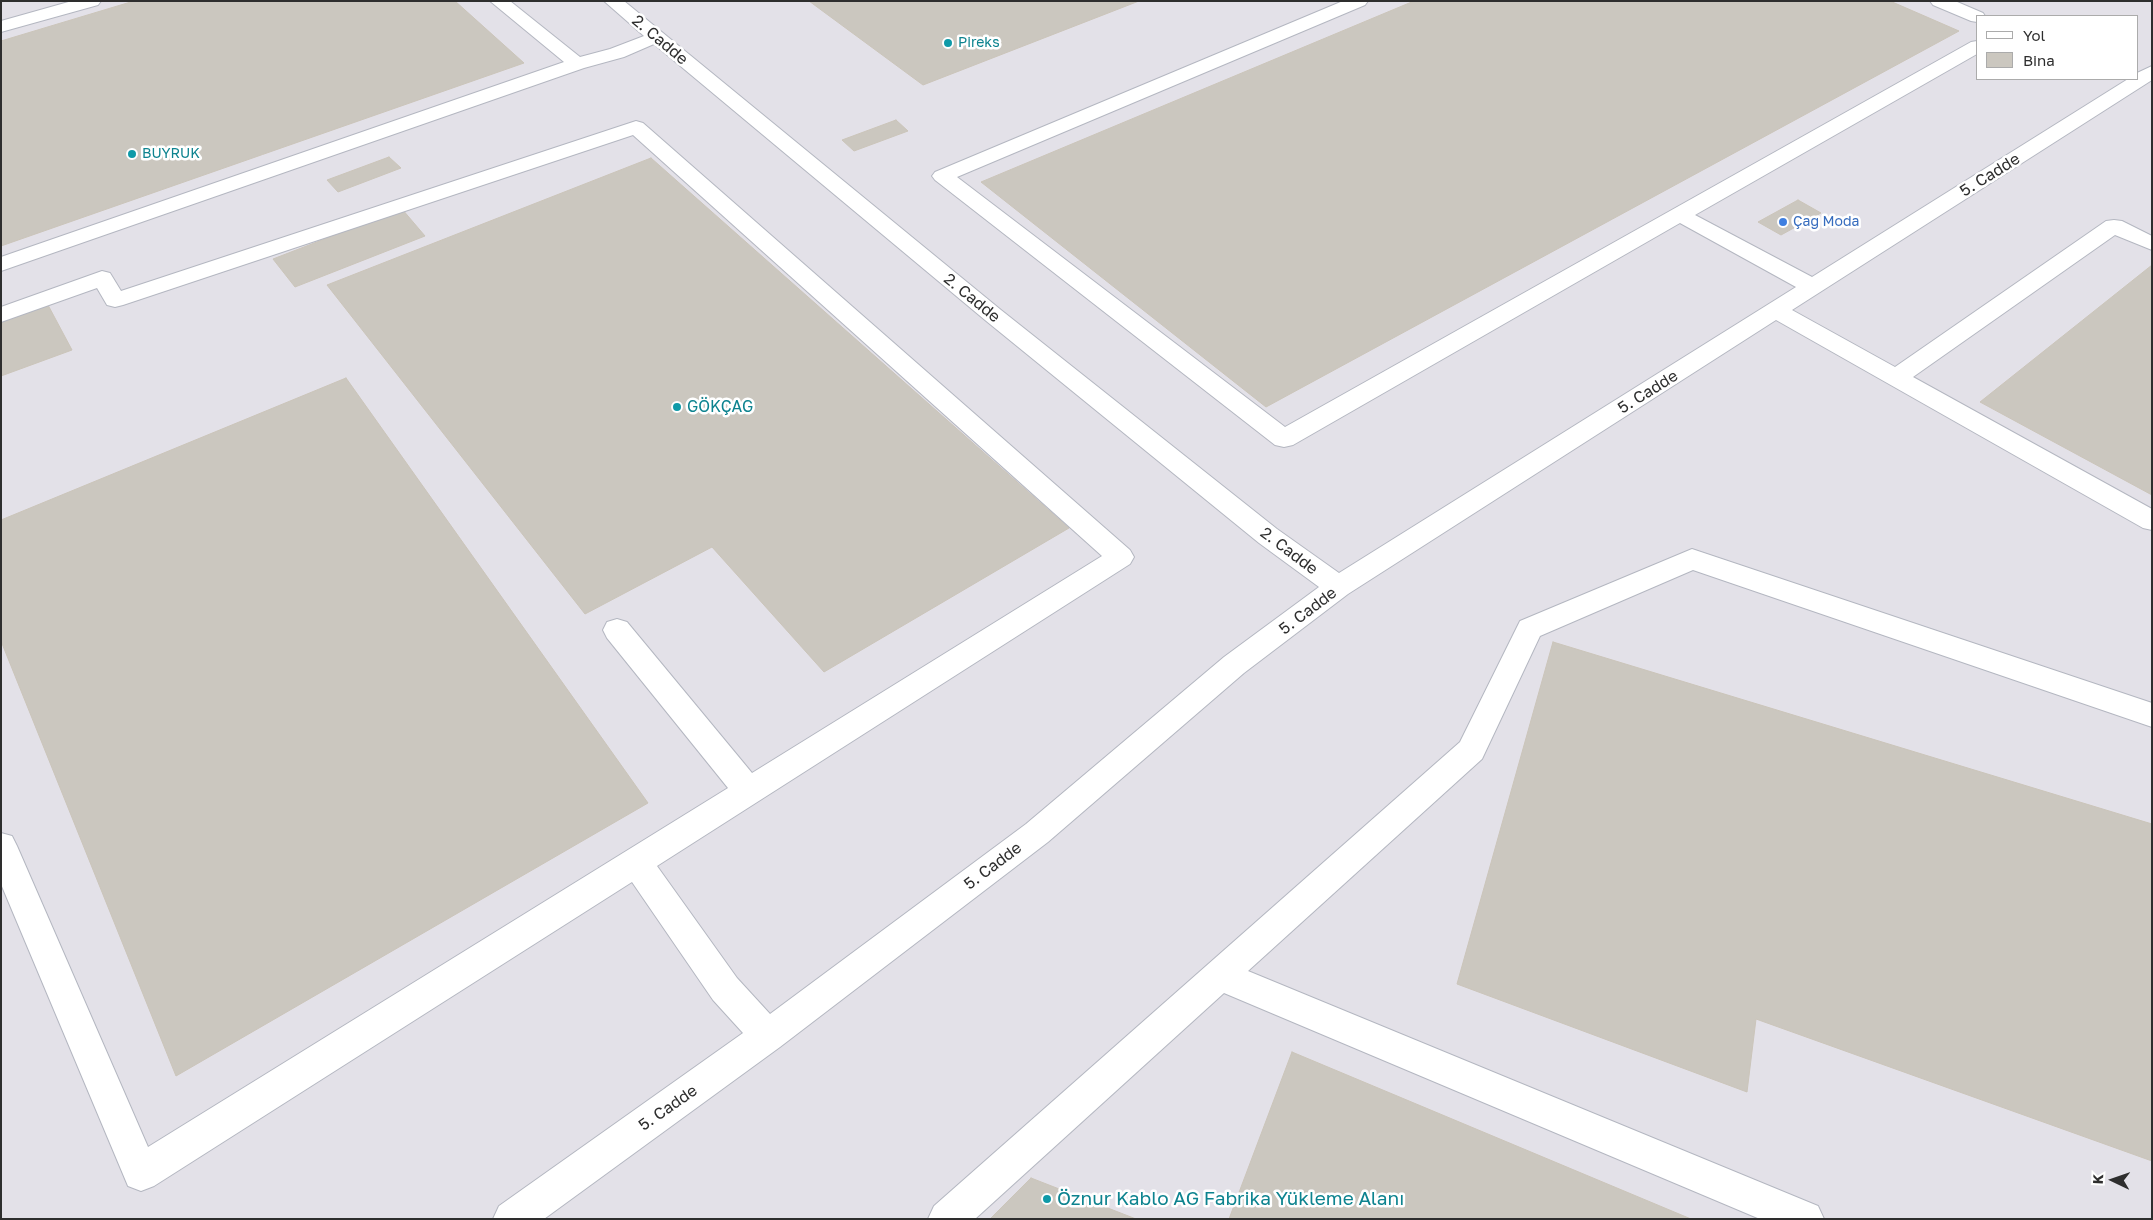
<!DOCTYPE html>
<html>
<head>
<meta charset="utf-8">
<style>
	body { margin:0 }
	#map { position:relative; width:2153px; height:1220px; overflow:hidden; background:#efe9e1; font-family:"Golos Text",sans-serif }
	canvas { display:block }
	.frame { position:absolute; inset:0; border:2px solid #2e2e2e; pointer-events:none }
	.legend { position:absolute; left:1976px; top:15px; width:162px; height:65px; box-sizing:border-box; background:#fff; border:1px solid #ababab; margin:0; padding:6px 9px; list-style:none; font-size:15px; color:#2e2e2e }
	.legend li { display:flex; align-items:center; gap:10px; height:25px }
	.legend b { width:25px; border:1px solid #ababab }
	.north { position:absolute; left:2088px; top:1155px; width:50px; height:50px; -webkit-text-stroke:4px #fff; paint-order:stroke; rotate:273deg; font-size:14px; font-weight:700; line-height:20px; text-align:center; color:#2e2e2e }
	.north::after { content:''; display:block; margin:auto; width:18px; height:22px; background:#2e2e2e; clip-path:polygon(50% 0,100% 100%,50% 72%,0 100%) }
</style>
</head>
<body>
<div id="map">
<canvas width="2153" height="1220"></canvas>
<div class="frame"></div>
<ul class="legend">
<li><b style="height:6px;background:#fff"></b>Yol</li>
<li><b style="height:14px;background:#cbc7bf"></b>Bina</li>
</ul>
<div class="north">K</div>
</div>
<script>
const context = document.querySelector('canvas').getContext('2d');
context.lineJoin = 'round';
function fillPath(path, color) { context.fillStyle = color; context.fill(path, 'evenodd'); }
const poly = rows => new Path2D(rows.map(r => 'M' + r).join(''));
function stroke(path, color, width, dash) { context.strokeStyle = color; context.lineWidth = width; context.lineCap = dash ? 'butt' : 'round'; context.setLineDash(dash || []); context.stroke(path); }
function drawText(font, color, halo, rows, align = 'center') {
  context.font = font + ' "Golos Text",sans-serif'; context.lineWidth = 5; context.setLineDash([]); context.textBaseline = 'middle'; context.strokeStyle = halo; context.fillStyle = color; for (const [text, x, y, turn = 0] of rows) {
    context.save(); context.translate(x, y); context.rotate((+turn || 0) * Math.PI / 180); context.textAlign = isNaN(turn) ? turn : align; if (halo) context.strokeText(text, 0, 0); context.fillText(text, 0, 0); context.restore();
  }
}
fillPath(poly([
	[1,1,2152,1,2152,1219,1,1219],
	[1977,16,2137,16,2137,79,1977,79]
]), '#e3e1e8');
const building = poly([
	[134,1,455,1,524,63,1,246,1,41,134,1],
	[809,1,1139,1,923,85,809,1],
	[1414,1,1890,1,1959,31,1266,407,981,182,1414,1],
	[896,120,908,131,854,151,842,140,896,120],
	[389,157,401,168,338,192,327,180,389,157],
	[651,158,1069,528,824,672,712,547,585,614,327,285,651,158],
	[1798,200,1821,213,1781,235,1758,222,1798,200],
	[402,209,425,236,295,287,273,259,402,209],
	[2152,265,2152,495,1980,402,2152,265],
	[48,305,72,350,1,376,1,322,48,305],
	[346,378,648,803,176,1076,1,641,1,520,346,378],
	[1553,642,2152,824,2152,1161,1756,1019,1747,1092,1457,984,1553,642],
	[1292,1052,1691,1219,1229,1219,1292,1052],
	[1031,1178,1136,1219,990,1219,1031,1178]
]);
fillPath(building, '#cbc7bf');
stroke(building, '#cbc5ba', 1);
const minor = poly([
	[72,1,101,1,98,5,1,32,1,21,72,1],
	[490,1,510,1,580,57,610,49,644,36,604,1,624,1,1001,310,1277,529,1339,573,1796,287,1680,223,1293,445,1284,447,1275,445,935,180,932,176,935,172,1343,1,1368,1,1365,5,957,177,1285,427,1971,42,1977,41,1977,54,1695,215,1812,277,2128,79,2137,79,2137,73,2152,66,2152,80,1792,310,1895,367,2106,221,2114,220,2122,221,2152,236,2152,250,2115,235,1913,377,2152,509,2152,530,2143,528,1776,320,1348,594,1244,673,1048,842,780,1047,544,1219,493,1219,499,1206,743,1033,713,1000,632,882,154,1186,141,1191,128,1186,1,884,1,833,12,836,17,846,148,1147,728,788,607,638,603,630,607,622,617,619,627,622,752,773,1102,556,633,135,123,305,115,307,107,305,97,288,1,322,1,307,102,271,110,273,121,291,636,121,643,123,1130,550,1134,557,1130,564,657,866,737,978,770,1014,1026,824,1224,657,1319,587,1259,543,985,320,654,44,624,57,584,68,1,271,1,257,564,62,490,1],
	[1930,1,1955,1,1983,13,1985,16,1977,16,1977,22,1971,21,1933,5,1930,1],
	[1692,549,2152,703,2152,727,1693,570,1540,636,1482,759,1248,971,1818,1206,1824,1219,1760,1219,1224,993,975,1219,928,1219,934,1206,1460,742,1520,621,1692,549]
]);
stroke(minor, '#b4b7c1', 2);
fillPath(minor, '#fff');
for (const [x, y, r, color] of [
	[948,43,5,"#0f9aa8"],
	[132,154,5,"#0f9aa8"],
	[1783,222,5,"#3f7fe0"],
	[677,407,5,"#0f9aa8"],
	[1047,1199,5,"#0f9aa8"]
]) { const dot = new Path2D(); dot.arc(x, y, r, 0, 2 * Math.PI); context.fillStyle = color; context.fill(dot); stroke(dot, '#fff', 2); }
drawText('14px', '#0d838f', '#fff', [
	["Pireks",958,43],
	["BUYRUK",142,154]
], 'left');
drawText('14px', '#366cbe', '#fff', [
	["Çağ Moda",1793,222]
], 'left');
drawText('16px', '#2e2e2e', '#fff', [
	["2. Cadde",660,40,40],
	["5. Cadde",1990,175,-32],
	["2. Cadde",972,298,39],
	["5. Cadde",1648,392,-32],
	["2. Cadde",1289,551,37],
	["5. Cadde",1308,611,-37],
	["5. Cadde",993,866,-37],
	["5. Cadde",668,1108,-35]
]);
drawText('16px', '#0d838f', '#fff', [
	["GÖKÇAĞ",687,407]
], 'left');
drawText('19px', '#0d838f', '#fff', [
	["Öznur Kablo AG Fabrika Yükleme Alanı",1057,1199]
], 'left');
</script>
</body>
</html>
